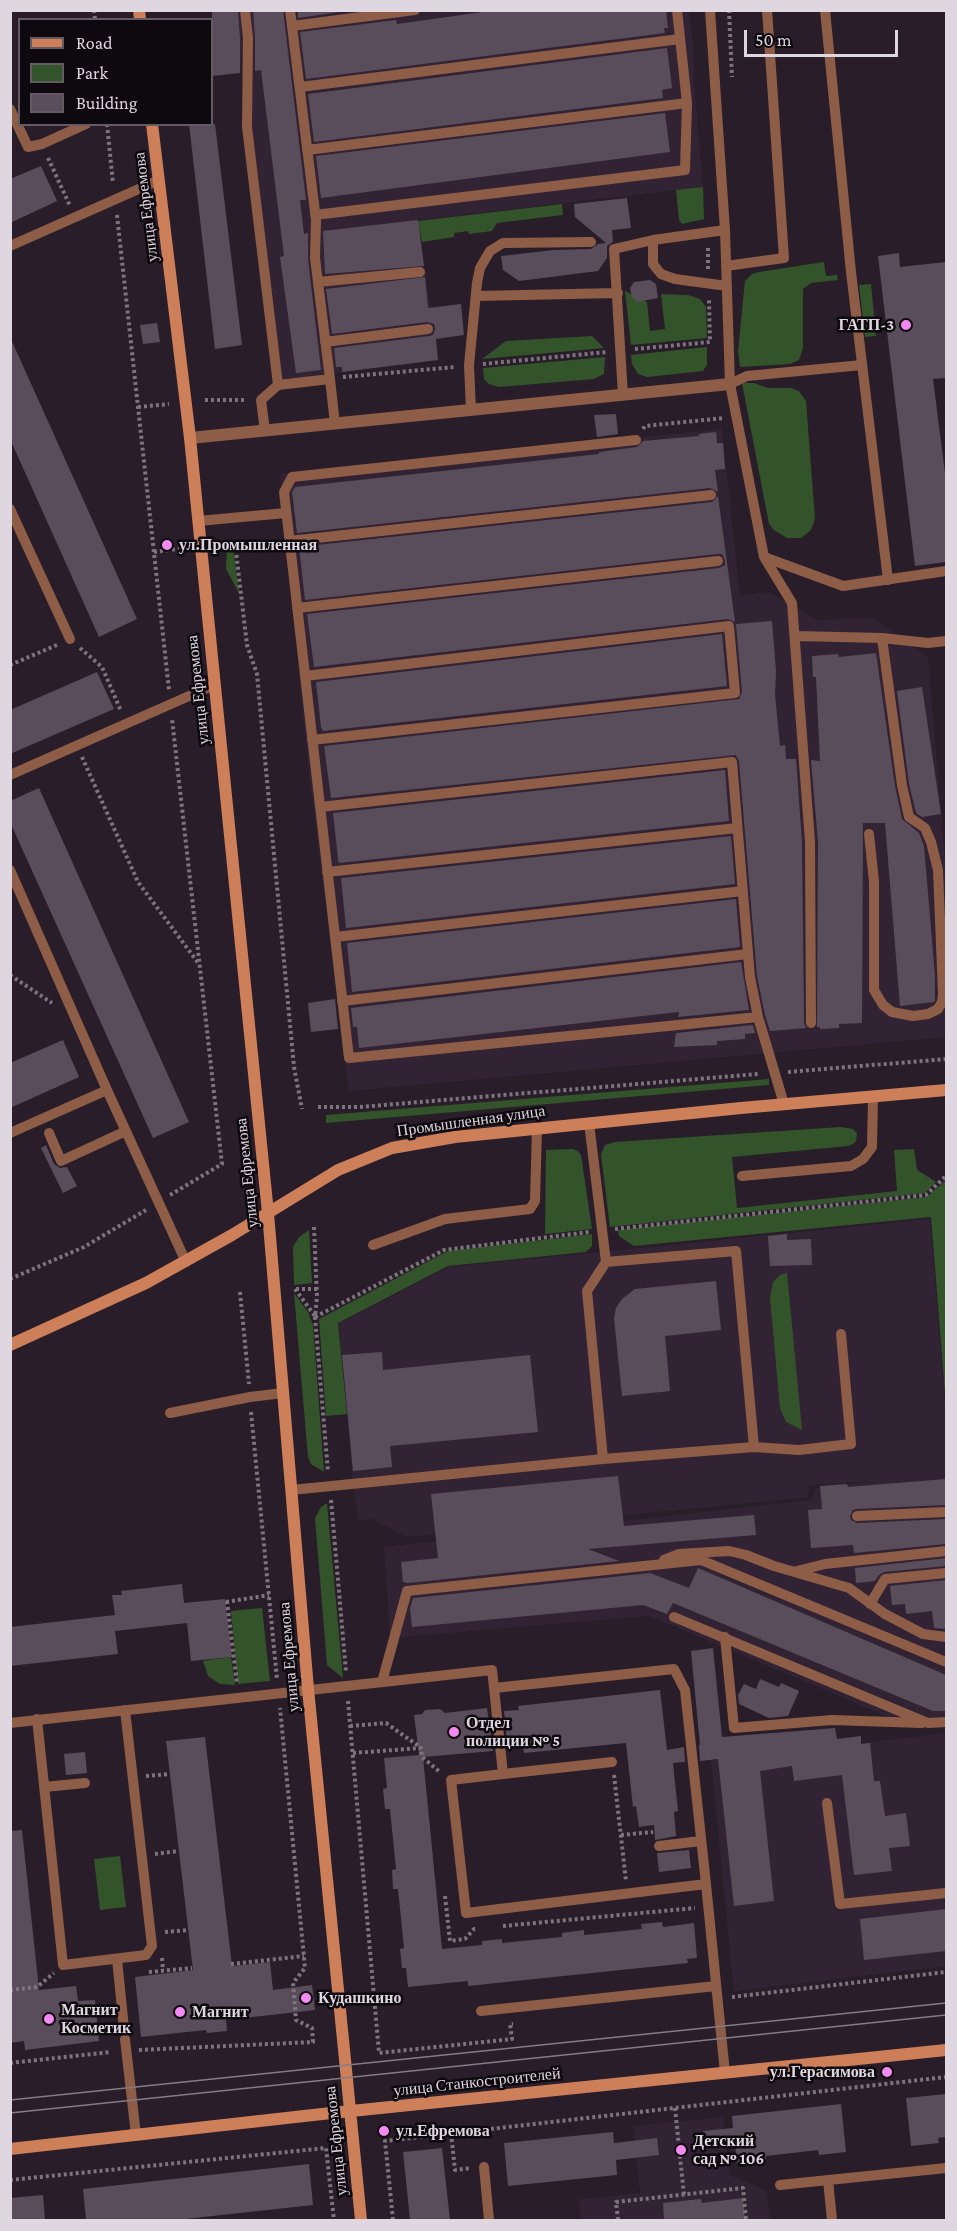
<!DOCTYPE html>
<html>
<head>
<meta charset="utf-8">
<style>
	body { margin:0 }
	#map { position:relative; width:957px; height:2231px; overflow:hidden; background:#281d29; font-family:"Crimson Pro",serif }
	canvas { display:block }
	.frame { position:absolute; inset:0; border:12px solid #dfd7e0; pointer-events:none }
	.legend { position:absolute; left:18px; top:18px; width:195px; height:108px; box-sizing:border-box; background:#0e090e; border:2px solid #625b62; margin:0; padding:8px 10px; list-style:none; font-size:18px; color:#dfd7e0 }
	.legend li { display:flex; align-items:center; gap:12px; height:30px }
	.legend b { width:30px; border:2px solid #625b62 }
	.scale { position:absolute; left:744px; top:30px; width:154px; height:27px; box-sizing:border-box; border:3px solid #dfd7e0; border-top:0; padding-left:8px; font-size:18px; line-height:21px; white-space:nowrap; color:#dfd7e0; -webkit-text-stroke:4px #0e090e; paint-order:stroke }
</style>
</head>
<body>
<div id="map">
<canvas width="957" height="2231"></canvas>
<div class="frame"></div>
<ul class="legend">
<li><b style="height:8px;background:#cc7f59"></b>Road</li>
<li><b style="height:16px;background:#33542a"></b>Park</li>
<li><b style="height:16px;background:#5a4d5b"></b>Building</li>
</ul>
<div class="scale">50 m</div>
</div>
<script>
const context = document.querySelector('canvas').getContext('2d');
context.lineJoin = 'round';
function fillPath(path, color) { context.fillStyle = color; context.fill(path, 'evenodd'); }
const poly = rows => new Path2D(rows.map(r => 'M' + r).join(''));
function stroke(path, color, width, dash) { context.strokeStyle = color; context.lineWidth = width; context.lineCap = dash ? 'butt' : 'round'; context.setLineDash(dash || []); context.stroke(path); }
function drawText(font, color, halo, rows, align = 'center') {
  context.font = font + ' "Crimson Pro",serif'; context.lineWidth = 5; context.setLineDash([]); context.textBaseline = 'middle'; context.strokeStyle = halo; context.fillStyle = color; for (const [text, x, y, turn = 0] of rows) {
    context.save(); context.translate(x, y); context.rotate((+turn || 0) * Math.PI / 180); context.textAlign = isNaN(turn) ? turn : align; if (halo) context.strokeText(text, 0, 0); context.fillText(text, 0, 0); context.restore();
  }
}
fillPath(poly([
	[234,11,689,11,693,44,694,83,703,187,418,220,438,360,278,380],
	[722,429,740,596,768,592,818,620,873,618,928,657,946,870,946,1037,349,1091,306,746,280,474],
	[930,1219,946,1417,946,1727,917,1729,650,1616,390,1638,384,1547,812,1500,815,1488,883,1481,808,1485,809,1497,407,1537,372,1519,359,1520,353,1484,339,1323,449,1267],
	[946,1733,946,1966,734,1991,711,1760,769,1754,771,1769,792,1766,794,1781,862,1755,861,1743],
	[723,2117,729,2174,767,2191,770,2220,581,2220,579,2199,640,2193,633,2126]
]), '#322334');
fillPath(poly([
	[703,187,704,219,682,224,679,220,676,190],
	[562,204,563,215,497,223,492,231,469,234,468,231,454,233,454,237,422,242,418,221],
	[824,262,826,276,837,275,838,280,811,283,803,289,803,348,799,360,790,364,740,367,738,351,745,281,752,274,759,272],
	[871,284,876,336,865,337,859,285],
	[625,291,647,302,650,331,665,329,661,294,688,295,700,299,706,307,707,338,631,345],
	[592,336,604,348,482,359,506,341],
	[707,347,707,365,703,371,647,377,638,374,632,364,631,355],
	[605,357,604,374,594,379,499,387,489,384,484,379,483,368],
	[742,383,754,383,768,388,791,388,799,391,806,401,815,519,811,530,801,538,787,538,774,530,769,524],
	[227,547,233,547,239,593,226,569],
	[769,1079,769,1085,326,1123,326,1115],
	[841,1127,853,1129,857,1133,856,1141,853,1144,848,1146,732,1157,737,1208,897,1191,894,1150,914,1149,917,1170,936,1182,925,1193,610,1227,601,1154,605,1145,615,1142],
	[573,1149,578,1151,581,1155,592,1229,545,1234,546,1150],
	[946,1180,946,1407,931,1217,634,1246,619,1236,618,1230,927,1197],
	[309,1230,312,1283,294,1285,293,1247,299,1237],
	[592,1234,592,1246,586,1252,448,1266,338,1323,347,1414,326,1416,319,1319,448,1251],
	[787,1273,802,1430,786,1422,780,1408,770,1298,773,1282,780,1275],
	[294,1293,308,1312,313,1325,324,1472,311,1464,308,1457],
	[327,1503,343,1678,327,1665,315,1518,321,1507],
	[262,1608,270,1681,238,1684,231,1611],
	[231,1657,235,1685,220,1684,208,1676,203,1661],
	[120,1856,126,1907,100,1910,94,1859]
]), '#33542a');
fillPath(poly([
	[212,10,238,10,240,38,240,73,212,76],
	[253,10,283,10,306,200,300,200,304,234,308,233,308,259,321,370,296,373,280,257,284,256,261,70,255,71,255,38],
	[298,10,353,10,298,18],
	[497,10,666,10,668,28,664,28,665,33,306,79,300,32,396,20,397,24],
	[667,48,672,88,662,90,663,98,314,142,308,94],
	[665,113,670,152,321,198,316,156],
	[189,124,215,124,242,345,215,349],
	[41,166,57,201,10,223,10,179],
	[627,198,631,228,612,230,613,242,607,246,607,258,598,271,519,281,503,270,501,256,554,250,591,249,598,244,606,243,575,217,574,204],
	[418,220,424,266,325,274,323,231],
	[899,253,900,267,946,262,946,378,933,379,946,481,946,562,915,566,878,256],
	[425,277,428,308,461,304,464,335,436,339,438,360,342,372,342,367,336,367,334,348,429,336,433,335,435,329,434,324,427,322,332,334,326,289],
	[650,280,656,284,658,298,637,302,632,297,630,288,634,282],
	[157,323,160,342,143,344,140,325],
	[10,337,137,619,99,637,10,439],
	[616,414,618,434,597,437,594,415],
	[716,432,717,443,723,443,725,469,715,470,718,492,710,488,297,533,292,492,295,487,599,454,599,452,637,447,643,441,699,436,699,434],
	[718,496,735,622,728,619,314,667,307,614,719,568,725,565,725,560,722,554,717,554,305,600,299,547,712,502],
	[772,621,776,671,775,695,780,746,785,745,786,759,796,759,802,842,804,1023,806,1028,770,1031,765,1015,757,976,739,761,736,755,331,798,324,746,739,699,742,692,736,624],
	[722,634,727,686,323,731,321,727,316,682],
	[876,653,895,786,902,819,919,833,924,846,935,976,935,1000,934,1002,900,1006,885,823,863,823,862,1023,839,1024,839,1028,820,1029,820,1027,817,1027,818,842,811,760,820,761,816,677,813,677,812,656,838,654,839,657],
	[97,672,114,709,10,754,10,710],
	[922,687,941,814,922,817,916,813,909,784,897,691],
	[725,770,729,821,339,863,338,859,333,813],
	[39,788,189,1122,153,1138,10,822,10,801],
	[731,836,735,884,346,928,341,878],
	[736,899,740,947,352,992,347,943],
	[741,962,749,1010,678,1017,679,1012,359,1048,357,1027,353,1027,351,1008],
	[335,999,338,1029,311,1032,308,1003],
	[753,1025,755,1033,745,1034,745,1039,717,1041,717,1045,674,1047,676,1033],
	[63,1040,79,1077,10,1108,10,1063],
	[46,1145,54,1164,60,1168,67,1167,77,1186,63,1193,41,1148],
	[787,1234,787,1240,811,1239,812,1265,770,1266,768,1236],
	[716,1281,721,1330,665,1336,670,1391,622,1396,614,1318,616,1308,622,1299,635,1289],
	[382,1352,383,1370,530,1355,538,1432,390,1446,392,1467,353,1471,342,1355],
	[618,1476,624,1526,754,1515,756,1535,588,1549,619,1561,408,1583,403,1582,401,1562,438,1558,431,1494],
	[946,1479,946,1505,857,1509,853,1510,850,1516,851,1520,857,1523,946,1519,946,1544,854,1553,853,1545,811,1548,808,1510,822,1509,820,1486,847,1484,848,1487],
	[946,1558,946,1566,884,1572,879,1575,875,1581,856,1583,855,1568],
	[698,1568,946,1675,946,1711,933,1711,673,1603,667,1614,643,1605,412,1627,410,1608,413,1598,650,1573,689,1588],
	[946,1580,946,1629,934,1628,932,1611,906,1614,905,1604,892,1605,890,1586],
	[182,1584,184,1603,225,1599,232,1657,191,1661,187,1623,115,1631,118,1654,10,1666,10,1627,115,1615,112,1595,122,1595,121,1591],
	[713,1648,722,1737,835,1728,837,1739,861,1736,861,1744,870,1743,874,1781,880,1781,885,1816,906,1813,910,1846,889,1848,892,1871,854,1875,842,1775,794,1781,792,1766,760,1771,774,1901,734,1906,718,1759,700,1761,699,1745,700,1745,691,1651],
	[760,1679,779,1687,781,1683,799,1691,788,1716,769,1718,739,1704,738,1695,744,1684,756,1689],
	[660,1690,667,1750,684,1747,685,1762,673,1763,678,1811,674,1812,676,1836,655,1840,654,1825,639,1827,636,1806,633,1807,626,1743,524,1753,523,1747,508,1749,504,1711,519,1710,518,1706],
	[487,1708,493,1751,423,1757,442,1949,482,1945,482,1941,502,1939,502,1943,562,1937,562,1933,584,1930,584,1935,642,1929,641,1924,662,1922,663,1927,694,1923,697,1958,687,1959,688,1963,468,1986,468,1981,408,1987,406,1968,402,1968,400,1949,404,1948,398,1889,393,1889,392,1870,396,1869,390,1809,385,1809,383,1789,387,1788,384,1758,419,1755,414,1715,422,1714,425,1710,440,1709,445,1713],
	[205,1737,232,1966,270,1962,273,1990,312,1985,315,2010,226,2020,227,2031,207,2033,206,2030,141,2037,135,1977,193,1970,166,1741],
	[85,1752,87,1773,66,1775,64,1754],
	[22,1830,39,1990,76,1986,78,2001,95,2000,99,2041,25,2050,24,2041,10,2043,10,1831],
	[689,1850,691,1868,659,1872,657,1853],
	[946,1909,946,1951,864,1960,860,1919],
	[946,2094,946,2137,938,2138,939,2143,911,2146,906,2098],
	[841,2104,846,2152,819,2155,818,2150,766,2156,766,2160,737,2163,735,2145,705,2148,703,2131,733,2128,732,2116],
	[613,2132,614,2143,657,2138,659,2155,616,2160,617,2175,508,2186,504,2143],
	[442,2148,450,2220,410,2220,403,2152],
	[309,2164,313,2205,176,2220,86,2220,83,2189],
	[43,2195,45,2220,10,2220,10,2198],
	[743,2198,745,2220,664,2220,663,2203,701,2199,702,2203]
]), '#5a4d5b');
stroke(poly([
	[94,10,95,20],
	[729,10,732,77],
	[107,124,113,183],
	[48,158,70,206],
	[117,215,169,690],
	[708,248,708,270],
	[635,349,710,342,709,299],
	[483,364,607,352],
	[343,377,455,367],
	[205,400,247,400],
	[138,407,169,404],
	[643,429,645,426,724,418],
	[235,543,247,645,257,674,294,1067,302,1109],
	[154,552,184,548],
	[80,648,102,667,121,711],
	[10,665,57,645],
	[82,757,138,882,199,964],
	[10,975,52,1003],
	[788,1072,946,1059],
	[318,1107,359,1107,759,1074],
	[170,1195,222,1164,172,719],
	[314,1227,317,1297,315,1317,328,1472],
	[615,1229,926,1195,946,1176],
	[10,1279,84,1247,146,1210],
	[295,1289,315,1316],
	[296,1289,317,1289],
	[240,1292,249,1384],
	[315,1317,444,1250,589,1232],
	[251,1412,277,1679],
	[331,1500,346,1672],
	[227,1601,237,1684],
	[226,1602,269,1595],
	[348,1701,379,2053,512,2039,510,2024,513,2024],
	[350,1726,386,1723,420,1747],
	[353,1753,421,1748,422,1757,440,1772],
	[614,1775,626,1881],
	[146,1776,169,1774],
	[621,1835,653,1832],
	[155,1854,178,1851],
	[445,1896,450,1941,465,1939,474,1929,477,1929],
	[503,1926,695,1908],
	[165,1932,188,1930],
	[162,1958,163,1970],
	[231,1964,304,1956],
	[149,1972,192,1968],
	[10,1990,37,1987,54,1973],
	[732,1997,946,1972],
	[139,2050,313,2042,312,2028,296,2020,293,1983,305,1968,280,1708],
	[10,2063,111,2052],
	[675,2108,684,2195],
	[451,2133,455,2170,471,2168],
	[10,2180,326,2148,334,2220],
	[393,2220,385,2141,946,2077],
	[618,2220,616,2202,743,2188,746,2220]
]), '#7d747e', 4, [3, 3]);
stroke(poly([
	[245,10,248,38,247,127,278,385],
	[710,10,725,230,730,384,764,557,843,586,946,571],
	[825,10,851,272,888,580],
	[292,26,415,10],
	[300,87,680,39],
	[10,109,28,147,42,144,86,124],
	[307,150,687,103],
	[315,215,685,170,687,103,677,10],
	[653,240,653,264,661,274,675,279,727,286],
	[10,246,159,180],
	[726,266,784,258,767,10],
	[318,282,420,272],
	[476,296,618,293],
	[325,342,428,329],
	[330,379,335,424],
	[730,384,747,376,862,365],
	[623,395,614,249,653,240,725,230],
	[471,410,469,365,477,283,480,268,490,251,503,243,591,242],
	[265,431,261,400,278,385,330,379,315,258,316,220,290,10],
	[636,440,292,477,284,492,349,1058,758,1017],
	[10,509,70,639],
	[198,521,286,513],
	[289,541,711,495],
	[764,557,792,603,810,842,811,1023],
	[297,608,718,561],
	[796,636,882,638,928,643,946,641],
	[305,676,729,626,735,693,312,740],
	[10,775,214,685],
	[320,807,732,762,750,977,758,1017,784,1104],
	[869,834,874,882,874,990,883,1005,892,1012,913,1016,928,1014,938,1009,942,1002,943,994,938,870,931,842,925,828,909,817,902,785,882,638],
	[10,870,107,1090,186,1262],
	[327,872,737,828],
	[335,937,743,891],
	[342,1001,748,954],
	[589,1123,606,1262,587,1291,603,1459,754,1447,799,1450,851,1444,841,1334],
	[10,1133,107,1090],
	[49,1133,61,1161,126,1131],
	[742,1176,851,1166,863,1159,872,1147,873,1097],
	[373,1245,445,1219,530,1209,535,1201,537,1128],
	[606,1262,736,1251,754,1447],
	[170,1413,250,1397,283,1393],
	[291,1490,603,1459],
	[857,1516,946,1512],
	[664,1560,679,1554,729,1551,746,1555,774,1566,849,1588,885,1614,923,1634,946,1637],
	[797,1571,825,1564,946,1551],
	[870,1604,885,1579,946,1573],
	[674,1617,928,1723,946,1722],
	[725,1637,734,1728,832,1720,922,1723],
	[382,1682,407,1591,701,1560,946,1662],
	[494,1688,503,1774,451,1780,466,1913,706,1884,725,2073],
	[37,1719,63,1965,146,1955,152,1946,125,1710],
	[10,1723,492,1670,494,1688,674,1669,685,1690,706,1884],
	[503,1774,612,1762],
	[44,1787,85,1783],
	[827,1803,840,1904,946,1893],
	[659,1846,701,1841],
	[117,1959,124,2028],
	[481,2011,716,1986],
	[125,2039,136,2135],
	[484,2167,489,2220],
	[828,2180,832,2220],
	[780,2185,946,2168]
]), '#8e5d47', 10);
stroke(poly([
	[190,438,730,384]
]), '#8e5d47', 12);
stroke(poly([
	[139,10,140,20],
	[152,124,190,438,268,1213,308,1689,361,2220],
	[10,1345,146,1283,232,1235,338,1170,392,1148,455,1137,741,1108,946,1090],
	[10,2149,322,2114,946,2050]
]), '#cc7f59', 12);
stroke(poly([
	[10,2100,946,2003],
	[10,2113,946,2015]
]), '#847b85', 1.5);
for (const [x, y, r, color] of [
	[906,325,6,"#f38af2"],
	[167,545,6,"#f38af2"],
	[454,1732,6,"#f38af2"],
	[306,1998,6,"#f38af2"],
	[180,2012,6,"#f38af2"],
	[49,2019,6,"#f38af2"],
	[887,2072,6,"#f38af2"],
	[384,2131,6,"#f38af2"],
	[681,2150,6,"#f38af2"]
]) { const dot = new Path2D(); dot.arc(x, y, r, 0, 2 * Math.PI); context.fillStyle = color; context.fill(dot); stroke(dot, '#0e090e', 2); }
drawText('16px', '#dfd7e0', '#0e090e', [
	["улица Ефремова",146,207,-97],
	["улица Ефремова",198,690,-96],
	["Промышленная улица",471,1121,-8],
	["улица Ефремова",247,1173,-96],
	["улица Ефремова",289,1657,-95],
	["улица Станкостроителей",477,2082,-6],
	["улица Ефремова",336,2141,-96]
]);
drawText('bold 16px', '#dfd7e0', '#0e090e', [
	["ГАТП-3",894,325,"right"],
	["ул.Промышленная",179,545],
	["Отдел",466,1723],
	["полиции № 5",466,1741],
	["Кудашкино",318,1998],
	["Магнит",61,2010],
	["Косметик",61,2028],
	["Магнит",192,2012],
	["ул.Герасимова",875,2072,"right"],
	["ул.Ефремова",396,2131],
	["Детский",693,2141],
	["сад № 106",693,2159]
], 'left');
</script>
</body>
</html>
